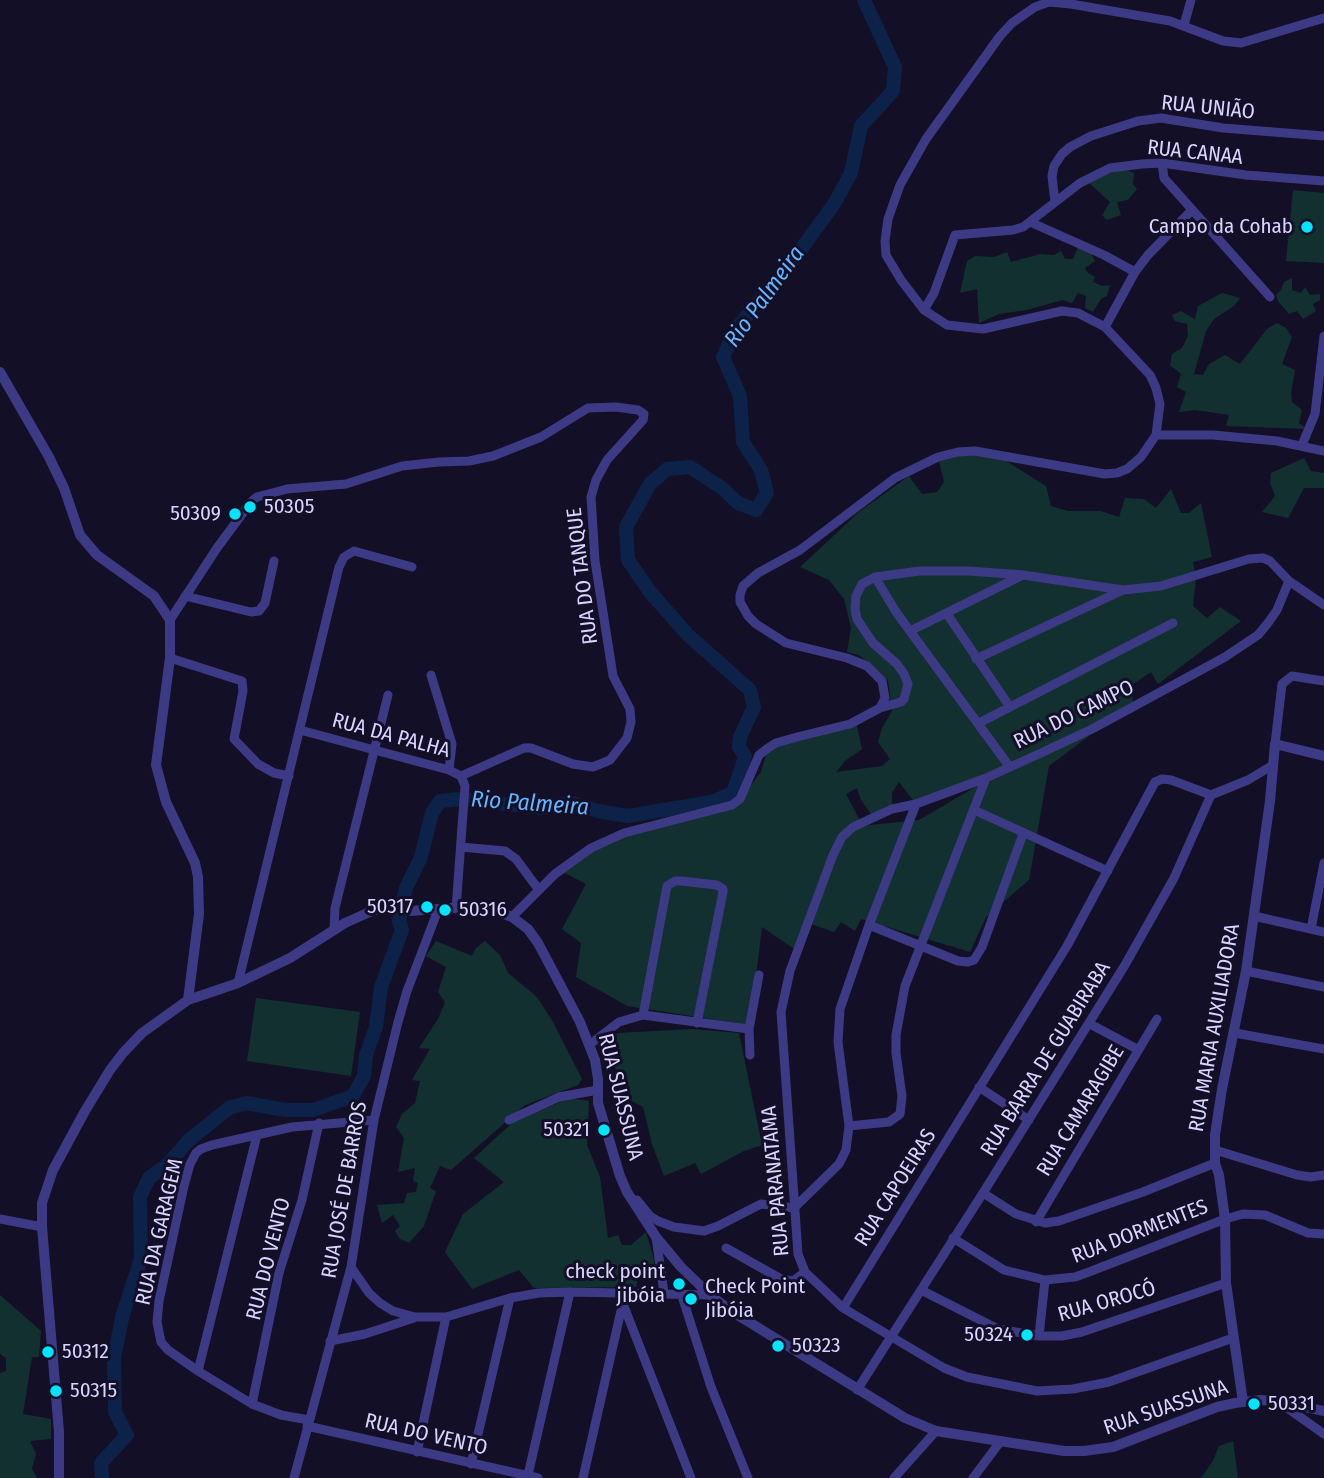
<!DOCTYPE html>
<html>
<head>
<meta charset="utf-8">
<style>
	body { margin:0 }
	canvas { display:block; background:#130f26 }
</style>
</head>
<body>
<canvas width="1324" height="1478"></canvas>
<script>
const c = document.querySelector('canvas').getContext('2d');
c.lineJoin = 'round';
function paint(path, color) { c.fillStyle = color; c.fill(path, 'evenodd'); }
const poly = rows => new Path2D(rows.map(r => 'M' + r).join(''));
function stroke(path, color, width, dash) { c.strokeStyle = color; c.lineWidth = width; c.lineCap = dash ? 'butt' : 'round'; c.setLineDash(dash || []); c.stroke(path); }
function label(font, color, halo, rows, align = 'center') {
  c.font = font + ' "Fira Sans Condensed",sans-serif'; c.lineWidth = 6; c.setLineDash([]); c.textBaseline = 'middle'; c.strokeStyle = halo; c.fillStyle = color; for (const [text, x, y, turn = 0] of rows) {
    c.save(); c.translate(x, y); c.rotate((+turn || 0) * Math.PI / 180); c.textAlign = isNaN(turn) ? turn : align; if (halo) c.strokeText(text, 0, 0); c.fillText(text, 0, 0); c.restore();
  }
}
const green = poly([
	[1124,169,1134,173,1133,184,1137,189,1128,200,1117,202,1121,215,1107,220,1102,215,1110,202,1089,183,1097,177],
	[1293,190,1324,193,1324,263,1286,261],
	[1078,247,1090,251,1095,261,1085,268,1088,273,1095,277,1093,282,1102,286,1110,285,1107,296,1101,299,1093,312,1085,308,1086,296,1078,293,1072,303,1062,300,1027,310,999,314,979,323,977,289,960,293,967,261,975,256,994,257,1007,252,1011,262,1040,254,1054,255,1061,251,1065,259,1073,259],
	[1292,278,1292,290,1301,293,1305,287,1310,295,1320,294,1320,300,1313,304,1316,311,1303,319,1297,311,1289,314,1278,301,1276,295,1281,290,1284,282],
	[1222,293,1240,298,1234,306,1214,319,1206,331,1194,374,1203,375,1209,364,1225,355,1240,364,1267,329,1277,323,1286,328,1292,337,1282,364,1295,370,1291,393,1292,402,1302,410,1299,423,1307,429,1226,426,1229,415,1195,410,1179,412,1186,392,1177,387,1181,374,1170,365,1172,354,1182,348,1188,336,1187,324,1175,321,1172,315,1181,311,1195,319,1198,306],
	[995,454,1046,486,1051,506,1068,511,1101,511,1119,517,1125,498,1144,499,1156,508,1171,489,1181,513,1189,513,1201,503,1212,557,1193,562,1196,577,1193,606,1207,618,1220,607,1241,621,1158,684,1151,672,1132,685,1133,703,1049,766,1029,880,986,917,970,952,861,919,855,931,841,922,834,932,808,923,797,951,762,927,750,1025,627,1006,576,977,581,943,562,929,586,884,559,870,601,842,740,799,761,772,768,748,857,726,862,749,845,761,836,772,882,766,890,759,878,742,882,728,892,711,888,680,859,655,847,652,851,628,844,599,829,580,800,567,859,512,909,476,922,494,937,492,944,482,938,457],
	[999,773,919,820,851,827,859,819,846,794,857,788,861,800,873,817,892,809,892,793,899,782,916,804],
	[1304,458,1311,471,1324,473,1324,488,1304,488,1288,518,1262,512,1275,496,1270,483,1271,473],
	[436,941,472,956,476,948,485,941,500,955,508,973,537,997,553,1022,582,1079,578,1085,525,1105,451,1170,440,1166,430,1188,436,1191,424,1226,409,1243,400,1239,395,1231,400,1226,393,1215,382,1223,377,1205,404,1203,407,1193,416,1192,418,1183,413,1181,415,1168,398,1172,404,1138,396,1127,402,1114,415,1103,420,1081,412,1080,430,1049,419,1048,438,1019,445,1002,438,992,446,967,426,956],
	[256,998,360,1012,351,1076,247,1061],
	[692,1029,739,1033,762,1145,744,1151,701,1174,695,1163,664,1176,652,1144,643,1107,626,1098,625,1081,621,1072,605,1062,605,1046,618,1033],
	[569,1098,589,1101,587,1145,600,1177,608,1238,618,1235,622,1245,631,1245,646,1232,654,1259,656,1274,639,1273,636,1287,534,1288,519,1270,472,1289,445,1252,463,1214,504,1182,474,1158,512,1123],
	[0,1295,41,1331,39,1357,32,1357,23,1414,51,1419,51,1439,30,1441,36,1454,32,1469,37,1478,0,1478,0,1373,6,1371,6,1358,0,1354],
	[1233,1441,1238,1478,1201,1478,1213,1461,1219,1446]
]);
const river = poly([
	[102,1478,101,1463,127,1435,115,1412,114,1357,123,1314,141,1259,140,1197,149,1178,167,1165,188,1141,229,1108,246,1103,285,1110,313,1110,353,1096,364,1076,366,1055,376,1027,381,987,402,930,399,921,406,888,421,857,432,813,440,801,461,799,542,808,572,803,598,811,628,816,712,802,733,793,745,756,739,747,740,737,754,707,750,690,688,635,650,592,628,560,626,527,650,484,667,469,690,467,722,488,738,503,756,510,767,493,761,470,743,442,740,396,723,357,736,329,794,259,834,204,851,173,861,126,893,91,895,67,864,0]
]);
const minor = poly([
	[1184,25,1191,0],
	[1162,163,1164,178,1172,187,1270,297],
	[1055,202,1052,176,1054,166,1062,154,1070,147,1091,136,1138,121,1161,118,1223,128,1324,136],
	[1030,222,1104,255,1135,272],
	[924,310,934,293,955,235,1013,230,1023,227,1080,183,1110,168,1142,164,1162,163,1246,175,1324,181],
	[1105,327,1135,272,1148,255,1192,210],
	[1156,435,1213,435,1277,441,1324,451],
	[1302,445,1315,414,1324,336],
	[875,577,896,612,1009,766],
	[185,596,251,612,259,611,265,603,274,561],
	[947,614,1010,707],
	[170,620,217,548,251,502,257,497,287,489,346,484,402,466,439,462,469,461,493,456,541,437,588,408,616,407,638,410,644,414,643,420,607,460,596,480,591,497,595,561,613,676,630,709,631,722,627,738,610,760,593,767,573,764,531,748,524,748,461,776],
	[912,630,1023,575],
	[170,658,242,681,243,691,234,739,258,764,274,773,289,776],
	[976,659,1123,590],
	[431,675,452,744,449,770],
	[880,708,901,702,904,699,908,684,904,674,897,664,873,643,857,619,855,609,856,596,862,584,875,577,920,571,969,571,1023,575,1123,590,1161,586,1249,559,1263,558,1270,561,1289,581,1324,605],
	[979,723,1173,623],
	[300,730,449,770,461,776,465,786,456,909],
	[1275,744,1282,684,1292,676,1324,681],
	[974,810,1108,871],
	[461,847,505,851,516,859,539,890],
	[1254,916,1324,932],
	[512,917,555,874,591,848,624,833,732,805,740,799,759,755,768,748,776,743,797,737,850,724,880,708,885,698,882,681,867,666,847,658,786,643,756,624,748,616,740,602,740,595,743,586,758,573,800,550,895,478,938,457,958,452,975,451,1105,474,1117,473,1127,469,1141,457,1156,435,1160,404,1156,388,1150,375,1105,327,1078,313,1062,311,983,329,947,325,924,310,901,280,886,255,885,241,888,219,900,185,926,139,1000,36,1012,23,1035,7,1049,2,1071,4,1170,21,1223,41,1241,43,1324,18],
	[869,925,958,961,968,962,974,960,982,947,1023,834],
	[334,929,335,908,388,695],
	[1311,929,1324,863],
	[1246,971,1324,987],
	[238,983,339,567,344,557,354,551,412,567],
	[643,1015,667,886,675,881,681,881,717,885,723,889,723,892,697,1023],
	[1090,1024,1137,1049],
	[1235,1033,1324,1049],
	[589,1045,619,1022,643,1015,749,1029],
	[750,1055,749,1029,759,975],
	[979,1087,1029,1120],
	[509,1120,559,1097,598,1090],
	[849,1126,889,1122,900,1114,902,1096,896,1053,896,1035,905,986,986,778],
	[1215,1150,1297,1175,1311,1177,1324,1175],
	[983,1193,1016,1214,1045,1223,1059,1221,1143,1192,1215,1163],
	[637,1200,650,1216,658,1221,674,1227,704,1231,718,1226,761,1204,794,1208,839,1164,846,1150,849,1126,838,1042,840,1009,869,925,916,804],
	[0,1219,42,1227],
	[1036,1222,1157,1019],
	[656,1237,664,1293],
	[953,1238,1004,1270,1045,1280,1075,1277,1089,1272,1225,1219,1243,1214,1265,1215,1308,1233,1324,1234],
	[726,1248,781,1279,793,1281,805,1272],
	[351,1267,369,1293,380,1303,393,1311,415,1317,446,1317,510,1298,539,1293,570,1292,710,1295],
	[921,1290,998,1329,1039,1336,1062,1336,1082,1332,1226,1283],
	[682,1296,711,1387,748,1478],
	[623,1304,691,1478],
	[843,1308,1067,946,1155,782,1162,779,1171,780,1211,795],
	[1039,1336,1045,1280],
	[1233,1338,1109,1382,1073,1389,1037,1391,967,1377,944,1368,843,1308,805,1272,798,1254,781,1012,790,971,833,855,842,837,853,827,892,809,916,804,986,778,1041,753,1092,729,1225,657,1258,635,1268,623,1277,610,1289,581],
	[330,1341,365,1334,414,1318],
	[198,1371,257,1135],
	[857,1390,983,1193,1125,965,1174,878,1211,795,1248,780,1273,765],
	[1279,1402,1324,1434],
	[252,1404,279,1273,302,1200,319,1123],
	[309,1420,281,1415,252,1404,198,1371,168,1350,161,1342,157,1322,159,1301,184,1186,190,1164,196,1153,201,1149,212,1145,292,1127,374,1120],
	[307,1426,538,1478],
	[417,1452,446,1317],
	[471,1464,510,1298],
	[528,1475,570,1292],
	[294,1478,351,1267,374,1120,398,1022,407,991,438,910],
	[583,1478,625,1293],
	[894,1478,936,1431],
	[973,1478,1000,1442]
]);
const tertiary = poly([
	[0,372,49,457,64,488,80,535,97,555,154,596,170,620,170,658,156,765,166,802,195,863,198,877,199,914,188,1000],
	[1243,1402,1226,1283,1225,1219,1219,1175,1215,1163,1215,1135,1222,1089,1246,971,1270,801,1275,744,1324,756],
	[59,1478,59,1432,42,1227,42,1203,53,1170,85,1111,110,1070,123,1053,142,1033,188,1000,238,983,290,958,345,923,374,910,386,908,410,911,478,906,488,908,512,917,528,929,538,943,580,1022,595,1060,598,1079,598,1103,620,1176,627,1192,656,1237,681,1267,710,1295,731,1311,905,1418,936,1431,1064,1451,1084,1451,1113,1447,1217,1407,1235,1403,1260,1400,1278,1401,1324,1411]
]);
const markers = [
	[1307,227,7,"#00e5ff"],
	[250,507,7,"#00e5ff"],
	[235,514,7,"#00e5ff"],
	[427,907,7,"#00e5ff"],
	[445,910,7,"#00e5ff"],
	[604,1130,7,"#00e5ff"],
	[679,1284,7,"#00e5ff"],
	[691,1299,7,"#00e5ff"],
	[1027,1335,7,"#00e5ff"],
	[778,1346,7,"#00e5ff"],
	[48,1352,7,"#00e5ff"],
	[56,1391,7,"#00e5ff"],
	[1254,1404,7,"#00e5ff"]
];
const streetNames = [
	["RUA UNIÃO",1208,108,6],
	["RUA CANAA",1195,153,6],
	["RUA DO TANQUE",583,576,-97],
	["RUA DO CAMPO",1074,715,-26],
	["RUA DA PALHA",391,736,15],
	["RUA MARIA AUXILIADORA",1215,1028,-80],
	["RUA BARRA DE GUABIRABA",1046,1059,-58],
	["RUA SUASSUNA",620,1097,76],
	["RUA CAMARAGIBE",1081,1111,-59],
	["RUA PARANATAMA",776,1181,-95],
	["RUA CAPOEIRAS",896,1188,-58],
	["RUA JOSÉ DE BARROS",345,1190,-80],
	["RUA DA GARAGEM",160,1232,-77],
	["RUA DORMENTES",1140,1232,-21],
	["RUA DO VENTO",269,1259,-76],
	["RUA OROCÓ",1107,1302,-16],
	["RUA SUASSUNA",1166,1408,-19],
	["RUA DO VENTO",426,1435,13]
];
const poiNames = [
	["Campo da Cohab",1293,227,"right"],
	["50305",264,507],
	["50309",221,514,"right"],
	["50317",413,907,"right"],
	["50316",459,910],
	["50321",590,1130,"right"],
	["check point",665,1272,"right"],
	["jibóia",665,1296,"right"],
	["Check Point",705,1287],
	["Jibóia",705,1311],
	["50324",1013,1335,"right"],
	["50323",792,1346],
	["50312",62,1352],
	["50315",70,1391],
	["50331",1268,1404]
];
const waterNames = [
	["Rio Palmeira",765,297,-54],
	["Rio Palmeira",530,804,4]
];
paint(green, '#12302f');
stroke(river, '#0c2248', 14);
stroke(minor, '#3d3a85', 9);
stroke(tertiary, '#3d3a85', 10);
for (const [x, y, r, color] of markers) { const dot = new Path2D(); dot.arc(x, y, r, 0, 2 * Math.PI); c.fillStyle = color; c.fill(dot); stroke(dot, '#130f26', 2.5); }
label('21px', '#d9d4ff', '#130f26', streetNames);
label('21px', '#d9d4ff', '#130f26', poiNames, 'left');
label('italic 23px', '#62b6ff', '#130f26', waterNames);
</script>
</body>
</html>
